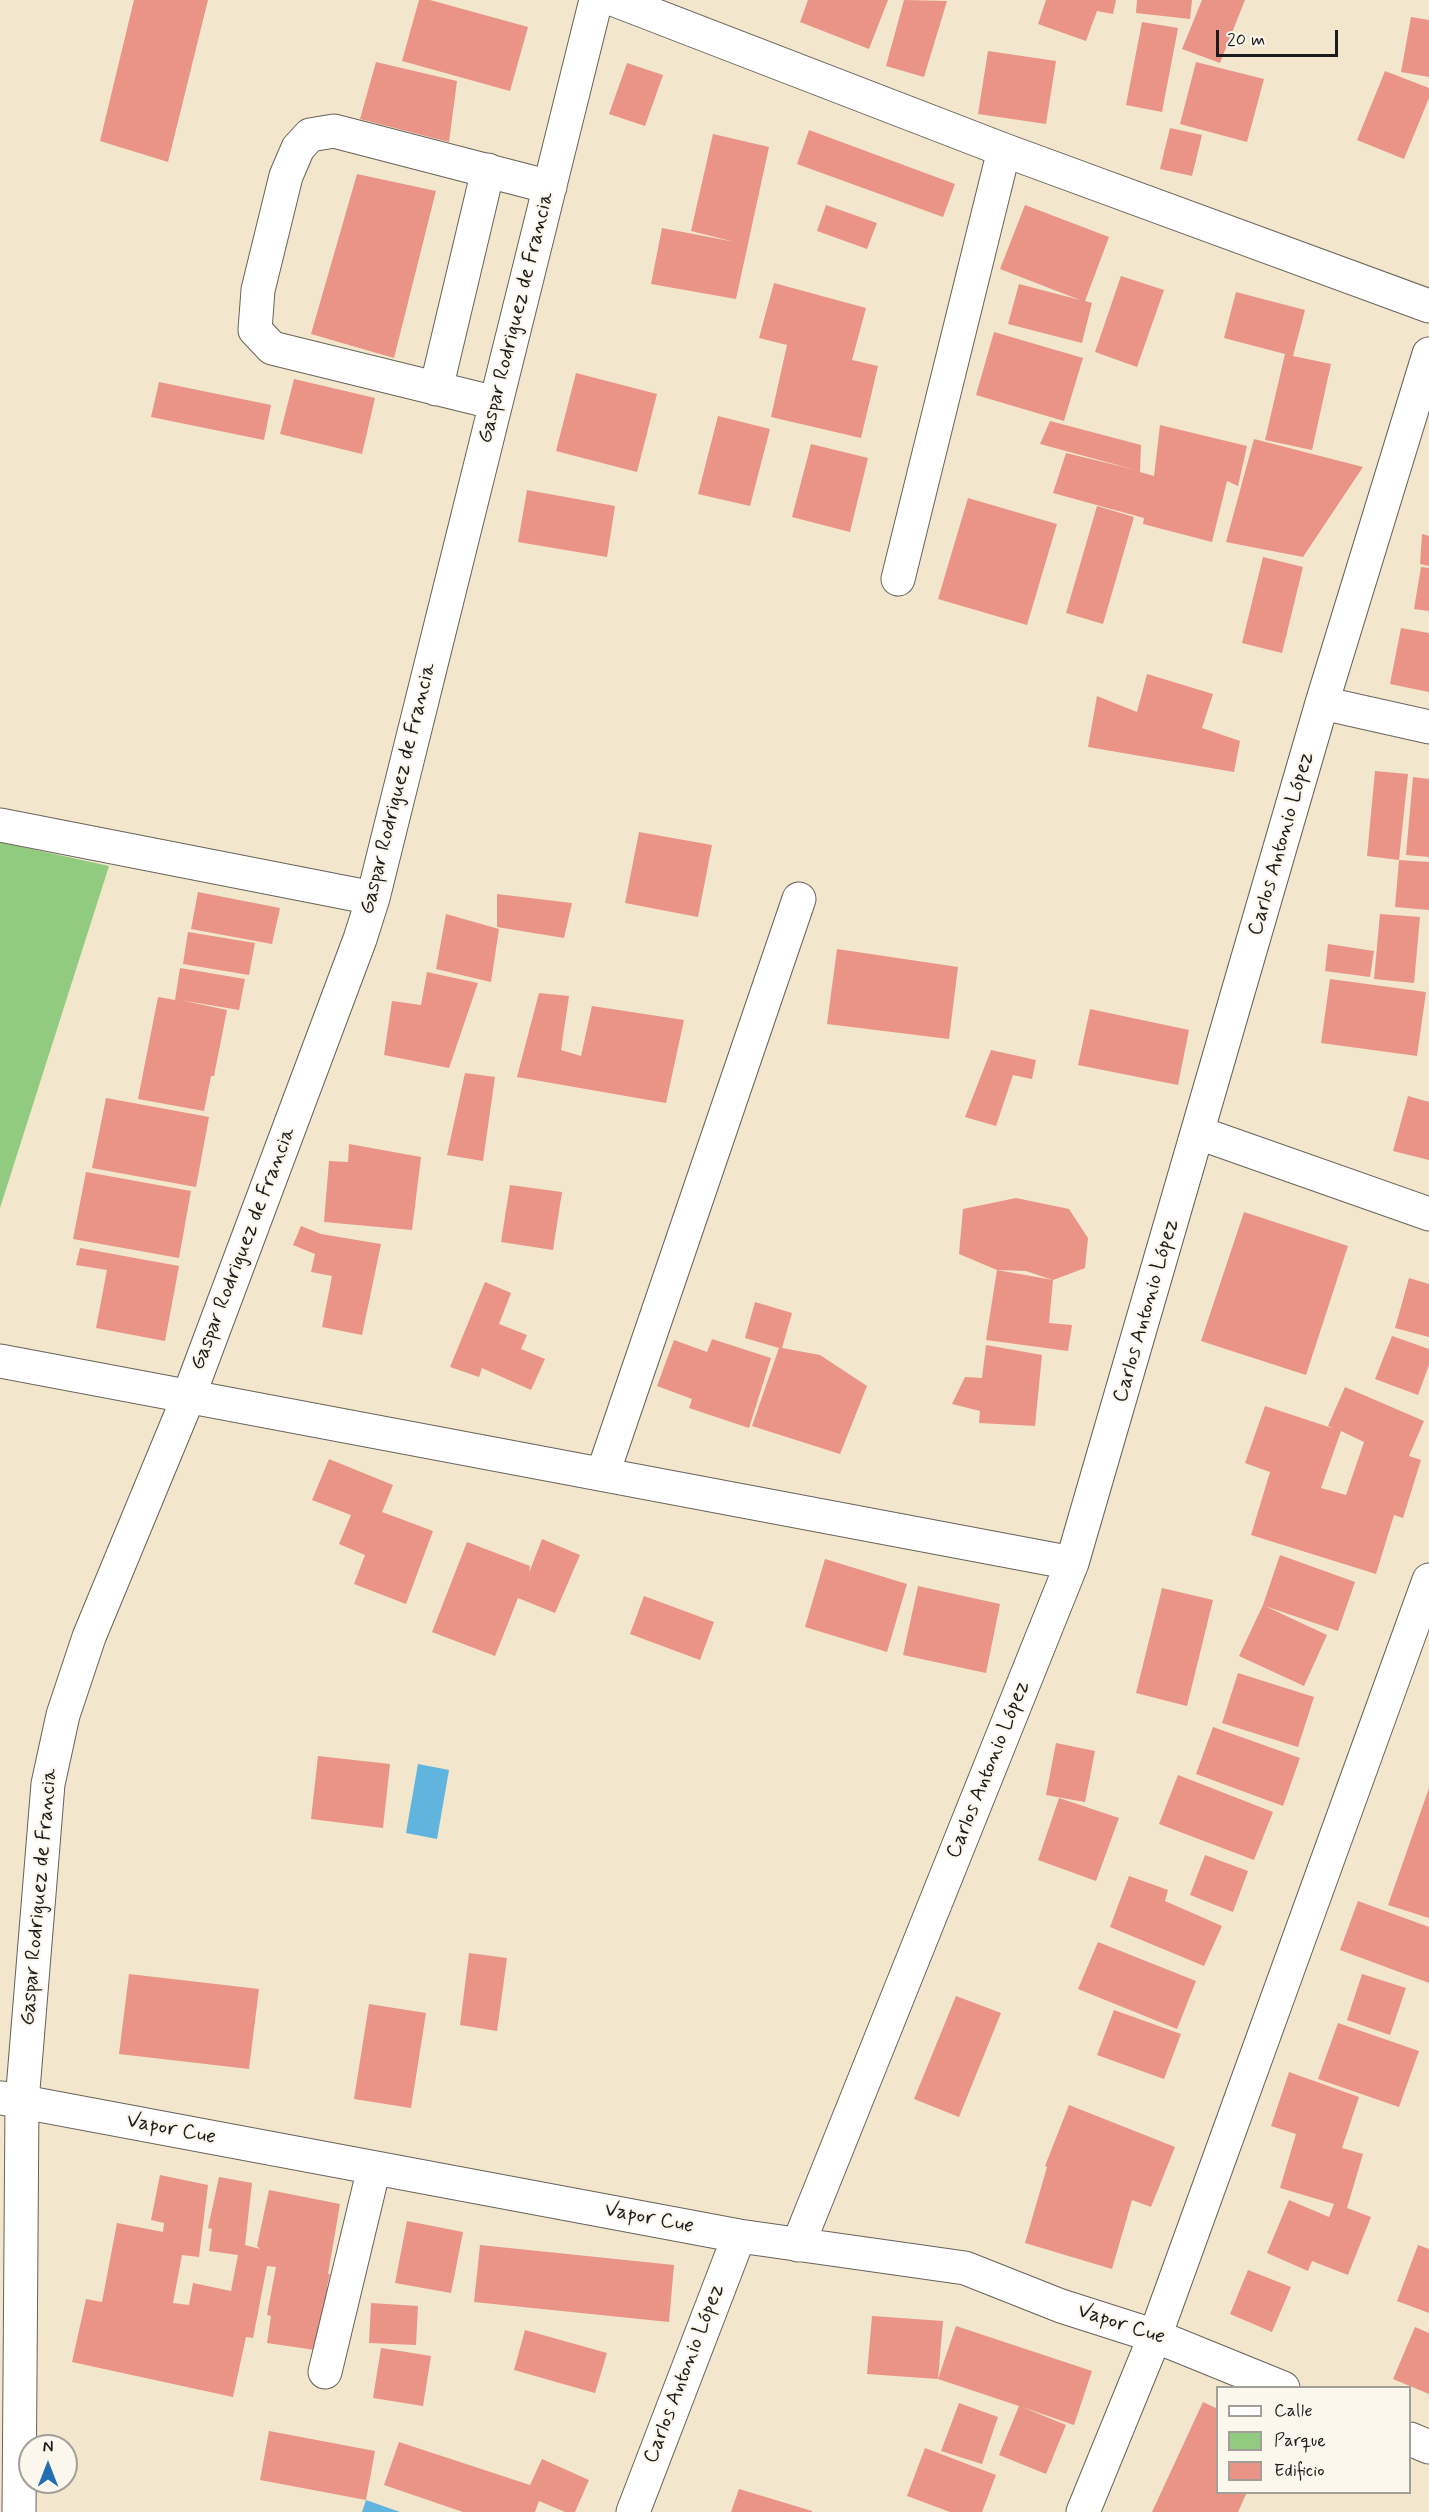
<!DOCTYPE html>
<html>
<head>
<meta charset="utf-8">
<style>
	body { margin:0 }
	#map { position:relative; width:1429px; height:2512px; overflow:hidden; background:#f2e6cd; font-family:Mynerve,sans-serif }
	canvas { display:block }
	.legend { position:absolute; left:1216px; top:2386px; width:195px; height:108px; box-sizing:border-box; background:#fbf7ec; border:2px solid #a29f99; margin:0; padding:8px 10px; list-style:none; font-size:18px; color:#1c1c1c }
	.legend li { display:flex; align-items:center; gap:12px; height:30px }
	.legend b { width:30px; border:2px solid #a29f99 }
	.north { position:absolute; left:18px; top:2434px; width:60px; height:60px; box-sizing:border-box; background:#fbf7ec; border:2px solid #a29f99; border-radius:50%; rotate:0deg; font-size:16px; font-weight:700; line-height:24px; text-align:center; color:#1c1c1c }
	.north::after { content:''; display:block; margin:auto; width:21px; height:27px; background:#1f6fb2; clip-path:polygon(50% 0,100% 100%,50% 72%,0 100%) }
	.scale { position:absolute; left:1216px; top:30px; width:122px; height:27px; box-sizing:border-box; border:3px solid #1c1c1c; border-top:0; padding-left:8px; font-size:18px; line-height:21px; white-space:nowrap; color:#1c1c1c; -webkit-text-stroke:4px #fbf7ec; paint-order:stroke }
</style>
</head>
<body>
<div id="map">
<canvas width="1429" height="2512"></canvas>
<ul class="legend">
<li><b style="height:8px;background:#fff"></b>Calle</li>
<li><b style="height:16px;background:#90cb7f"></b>Parque</li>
<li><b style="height:16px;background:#e99487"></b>Edificio</li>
</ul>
<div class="north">N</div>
<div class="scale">20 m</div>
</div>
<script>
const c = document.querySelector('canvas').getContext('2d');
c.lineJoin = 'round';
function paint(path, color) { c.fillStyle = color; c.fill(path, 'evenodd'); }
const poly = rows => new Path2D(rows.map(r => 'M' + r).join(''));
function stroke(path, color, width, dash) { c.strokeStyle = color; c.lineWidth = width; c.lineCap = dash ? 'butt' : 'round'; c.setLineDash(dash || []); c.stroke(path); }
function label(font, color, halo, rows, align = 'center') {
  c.font = font + ' Mynerve,sans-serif'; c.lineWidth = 4.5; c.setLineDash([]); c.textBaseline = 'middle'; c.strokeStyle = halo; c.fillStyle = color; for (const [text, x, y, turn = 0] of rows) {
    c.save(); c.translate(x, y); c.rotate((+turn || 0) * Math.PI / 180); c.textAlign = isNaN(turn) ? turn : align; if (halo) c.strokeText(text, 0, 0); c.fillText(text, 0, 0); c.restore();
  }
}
const green = poly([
	[0,842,109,866,0,1208]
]);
const water = poly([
	[418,1764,449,1770,437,1839,406,1833],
	[366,2500,400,2512,362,2512]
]);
const building = poly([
	[134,0,208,0,168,162,100,141],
	[419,0,430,0,528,27,510,91,402,61],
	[808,0,888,0,869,49,800,22],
	[904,0,947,1,924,77,886,66],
	[1046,0,1116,0,1113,14,1097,11,1086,41,1038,24],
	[1137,0,1192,0,1190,19,1136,13],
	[1202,0,1245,0,1220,63,1182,49],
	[1411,17,1429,20,1429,77,1401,72],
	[1142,22,1178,28,1162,112,1126,105],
	[988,51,1056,61,1046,124,978,114],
	[376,62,457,81,449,142,360,119],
	[1196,62,1264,79,1247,142,1180,124],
	[627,63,663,75,645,126,609,114],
	[1385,71,1429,88,1429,98,1404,159,1357,140],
	[1170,128,1202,135,1192,176,1160,169],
	[809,130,955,184,943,217,797,164],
	[713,134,769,147,736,299,651,284,662,228,735,242,691,231],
	[357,174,436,191,394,358,311,334],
	[826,205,877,223,867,249,817,231],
	[1025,205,1109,237,1085,301,1092,303,1082,343,1008,324,1019,284,1080,300,1000,269],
	[1121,276,1164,290,1137,367,1095,352],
	[774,283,866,308,852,360,878,366,861,438,771,417,787,345,759,338],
	[1236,292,1305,310,1293,356,1331,364,1312,450,1265,440,1285,354,1224,338],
	[994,332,1083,358,1064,421,976,395],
	[576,373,657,394,637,472,556,451],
	[294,379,375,398,362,454,280,434],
	[159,382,271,405,264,440,151,417],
	[718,416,770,429,750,506,698,494],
	[1050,421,1141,445,1140,472,1154,476,1160,425,1247,446,1238,486,1227,481,1212,542,1143,524,1144,518,1053,493,1066,453,1136,470,1040,444],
	[1254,439,1363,467,1303,557,1226,542],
	[811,444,868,458,850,532,792,517],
	[527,490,615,506,607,557,518,542],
	[968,498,1057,524,1027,625,938,599],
	[1097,506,1134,517,1103,624,1066,613],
	[1422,534,1429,536,1429,566,1420,564],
	[1263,557,1303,567,1282,653,1242,643],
	[1421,567,1429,568,1429,611,1414,609],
	[1401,628,1429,633,1429,692,1390,684],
	[1147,674,1213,694,1202,728,1240,741,1234,772,1088,747,1097,696,1137,712],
	[1375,771,1408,774,1399,860,1367,856],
	[1413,777,1429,779,1429,857,1406,855],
	[639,832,712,845,698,917,625,903],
	[1399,860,1429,862,1429,910,1395,907],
	[198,892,280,908,272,944,191,929],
	[497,894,572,903,564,938,497,927],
	[446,914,499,929,491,982,436,969],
	[1380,914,1420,917,1414,983,1374,979],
	[188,932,255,943,249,975,183,964],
	[1328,944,1374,951,1370,977,1325,971],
	[837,949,958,967,949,1039,827,1024],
	[180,968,245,979,239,1010,180,1000,227,1010,214,1076,211,1076,204,1111,138,1099,158,997,175,1000],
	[427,972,478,983,449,1068,384,1055,392,1001,421,1005],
	[1330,979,1426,992,1417,1056,1321,1043],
	[539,993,569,996,561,1050,581,1056,592,1006,684,1020,666,1103,517,1077],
	[1090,1009,1189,1030,1178,1085,1078,1065],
	[991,1050,1036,1060,1032,1079,1013,1075,996,1126,965,1117],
	[465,1073,495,1077,483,1161,447,1155],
	[1408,1096,1429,1102,1429,1160,1393,1151],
	[106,1098,209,1117,196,1187,92,1168],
	[349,1144,421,1157,412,1230,324,1222,329,1161,348,1162],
	[86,1172,191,1191,179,1258,73,1239],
	[510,1185,562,1192,553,1250,501,1242],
	[1016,1198,1069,1209,1088,1238,1085,1268,1053,1280,1026,1271,997,1270,959,1254,963,1209],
	[1244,1212,1348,1246,1306,1375,1201,1341],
	[301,1226,321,1234,381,1244,362,1335,322,1327,332,1276,311,1272,315,1254,293,1245],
	[80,1248,179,1266,165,1341,96,1328,107,1270,76,1265],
	[997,1270,1053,1280,1049,1323,1072,1325,1068,1351,986,1340],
	[1409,1278,1429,1284,1429,1337,1395,1328],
	[485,1282,511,1293,499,1324,527,1335,521,1349,545,1359,531,1390,482,1368,479,1377,450,1367],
	[755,1302,792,1313,782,1348,820,1355,867,1386,840,1454,752,1426,779,1348,745,1338],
	[1392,1336,1429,1349,1429,1365,1418,1395,1375,1379],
	[712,1339,771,1358,749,1428,689,1408,692,1399,657,1386,674,1340,707,1352],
	[986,1345,1042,1355,1035,1426,979,1423,980,1411,952,1404,965,1377,982,1378],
	[1345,1387,1424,1421,1409,1456,1421,1460,1403,1518,1394,1515,1376,1574,1251,1535,1270,1472,1245,1463,1265,1406,1335,1429,1328,1426],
	[1341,1431,1364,1442,1346,1495,1321,1488],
	[329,1459,393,1485,382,1512,433,1531,406,1604,354,1584,365,1555,339,1544,351,1515,312,1500],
	[542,1539,580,1555,555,1613,518,1598,495,1656,432,1632,467,1542,530,1566,529,1573],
	[1280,1555,1355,1582,1338,1631,1265,1606,1327,1635,1304,1686,1239,1656,1263,1605],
	[825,1559,907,1584,887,1652,805,1627],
	[918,1586,1000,1604,986,1673,903,1655],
	[1162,1588,1213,1600,1187,1706,1136,1693],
	[644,1596,714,1622,700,1660,630,1634],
	[1238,1673,1314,1697,1298,1747,1222,1723],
	[1213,1727,1300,1758,1283,1806,1196,1774],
	[1056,1743,1095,1751,1085,1802,1046,1795],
	[318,1756,390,1764,383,1828,311,1819],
	[1178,1775,1273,1812,1254,1860,1159,1824],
	[1429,1788,1429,1918,1388,1905],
	[1059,1798,1119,1818,1096,1881,1038,1860],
	[1205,1855,1248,1871,1233,1912,1190,1895],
	[1129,1876,1168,1890,1165,1901,1222,1926,1204,1966,1110,1927],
	[1358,1901,1429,1927,1429,1983,1340,1950],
	[1098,1942,1196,1981,1177,2029,1078,1989],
	[469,1953,507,1958,497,2031,460,2025],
	[129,1974,259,1989,249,2069,119,2054],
	[1362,1974,1406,1988,1390,2035,1347,2020],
	[956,1996,1001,2013,959,2117,914,2099],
	[369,2004,426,2013,411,2108,354,2099],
	[1114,2010,1181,2034,1164,2079,1097,2055],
	[1338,2023,1419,2051,1399,2107,1318,2079],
	[1289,2072,1359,2097,1342,2148,1363,2154,1347,2208,1371,2217,1348,2275,1312,2261,1308,2271,1267,2253,1289,2200,1329,2217,1334,2204,1280,2188,1296,2134,1271,2126],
	[1069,2105,1175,2147,1151,2207,1132,2200,1112,2269,1025,2243,1047,2167,1045,2166],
	[160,2175,208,2185,199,2257,182,2255,173,2303,189,2305,193,2283,231,2291,238,2255,209,2251,212,2229,208,2228,219,2177,252,2183,245,2245,260,2249,257,2246,269,2190,340,2204,328,2274,330,2274,327,2287,331,2287,322,2351,267,2343,271,2316,267,2315,276,2267,267,2266,253,2338,246,2337,233,2397,72,2362,86,2299,102,2302,117,2223,163,2232,164,2223,151,2220],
	[407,2221,463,2232,451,2293,395,2283],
	[480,2245,674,2265,669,2322,474,2302],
	[1418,2245,1429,2249,1429,2313,1397,2301],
	[1248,2270,1291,2287,1272,2332,1230,2314],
	[371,2303,418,2306,416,2345,369,2343],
	[872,2316,943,2321,938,2379,867,2374],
	[956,2326,1092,2371,1074,2425,1022,2407,1066,2425,1046,2474,999,2455,1019,2406,938,2379],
	[1415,2327,1429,2333,1429,2394,1393,2379],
	[525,2330,607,2353,595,2393,514,2370],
	[381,2348,431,2356,423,2406,373,2398],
	[1203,2402,1218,2409,1218,2492,1247,2492,1238,2512,1152,2512],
	[959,2403,998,2417,982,2464,941,2451],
	[269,2431,375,2451,366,2500,260,2480],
	[399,2442,530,2485,542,2459,589,2480,575,2512,565,2512,539,2501,535,2512,463,2512,384,2485],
	[925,2448,996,2475,982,2512,950,2512,907,2496],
	[739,2489,812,2511,812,2512,731,2512]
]);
const minor = poly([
	[615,0,1004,150,1429,306],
	[436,389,488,170],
	[496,403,272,348,255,330,258,290,286,176,298,148,310,135,334,131,550,187],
	[898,579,1004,150],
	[1322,703,1429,727],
	[0,825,373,898],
	[1199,1133,1429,1214],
	[0,1361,1072,1563],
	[603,1473,799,899],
	[2,2098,739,2236,965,2268,1061,2306,1155,2336,1283,2388],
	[798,2245,1072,1563,1322,703,1429,354],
	[325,2372,374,2168],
	[1410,2439,1429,2447],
	[19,2512,22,2102,48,1784,63,1715,89,1637,188,1398,360,939,373,898,596,0],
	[633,2512,739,2236],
	[1083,2512,1155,2336,1429,1580]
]);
const streetNames = [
	["Gaspar Rodriguez de Francia",517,318,-76],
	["Gaspar Rodriguez de Francia",399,789,-76],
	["Carlos Antonio López",1282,844,-74],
	["Gaspar Rodriguez de Francia",244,1249,-69],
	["Carlos Antonio López",1147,1311,-74],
	["Carlos Antonio López",989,1770,-68],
	["Gaspar Rodriguez de Francia",40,1897,-85],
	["Vapor Cue",171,2130,11],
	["Vapor Cue",649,2219,11],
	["Vapor Cue",1121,2325,18],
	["Carlos Antonio López",685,2374,-69]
];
paint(green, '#90cb7f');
paint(water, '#61b4dd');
paint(building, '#e99487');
stroke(minor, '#67635a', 35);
stroke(minor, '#fff', 33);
label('21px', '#1c1c1c', '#fbf7ec', streetNames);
</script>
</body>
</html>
